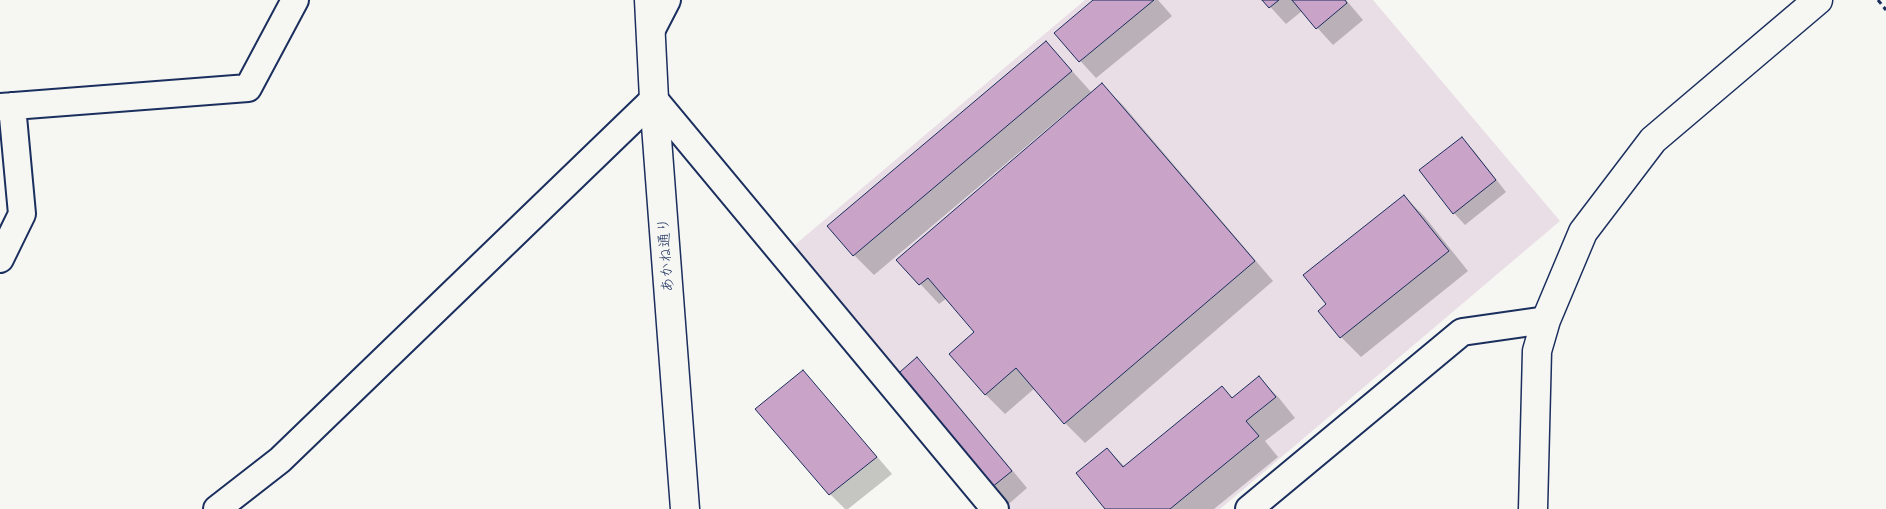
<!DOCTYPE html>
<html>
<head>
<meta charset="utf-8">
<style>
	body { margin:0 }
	canvas { display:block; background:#f6f6f2 }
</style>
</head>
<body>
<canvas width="1886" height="509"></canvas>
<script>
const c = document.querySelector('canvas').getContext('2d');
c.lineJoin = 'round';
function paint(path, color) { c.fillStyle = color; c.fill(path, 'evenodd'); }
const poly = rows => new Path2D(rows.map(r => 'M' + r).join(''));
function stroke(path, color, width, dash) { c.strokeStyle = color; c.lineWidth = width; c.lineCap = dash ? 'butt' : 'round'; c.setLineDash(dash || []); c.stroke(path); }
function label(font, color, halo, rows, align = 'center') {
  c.font = font + ' "Comic Neue","Klee One",sans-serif'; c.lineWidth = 4.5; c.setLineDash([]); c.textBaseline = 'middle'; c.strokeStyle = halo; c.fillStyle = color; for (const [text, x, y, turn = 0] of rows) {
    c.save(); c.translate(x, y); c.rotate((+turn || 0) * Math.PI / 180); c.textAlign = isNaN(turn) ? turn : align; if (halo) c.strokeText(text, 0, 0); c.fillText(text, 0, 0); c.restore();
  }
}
const built = poly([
	[1085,0,1373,0,1560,221,1220,509,1010,509,790,249]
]);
const shadow = poly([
	[1095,0,1158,0,1172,16,1096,78,1055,33],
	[1264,0,1346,0,1363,20,1333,45,1302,11,1286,24],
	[1046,42,1092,93,1102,85,1122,104,1273,281,1085,443,1065,423,1035,388,1005,414,985,394,976,332,947,298,939,304,898,260,1068,113,1067,112,874,275,854,255],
	[1462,139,1474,151,1506,192,1465,225,1454,213],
	[1404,196,1424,216,1468,271,1361,357,1341,337,1320,311,1328,304],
	[917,359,934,376,1027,488,1004,508],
	[803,372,819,389,892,474,848,509,845,509,830,494],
	[1259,378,1279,398,1295,418,1265,441,1278,457,1214,509,1107,509,1107,449,1125,467,1222,388,1233,399]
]);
const building = poly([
	[1093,0,1154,0,1079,62,1054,33,1093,0],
	[1262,0,1279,0,1269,8,1262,0],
	[1292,0,1345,0,1347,3,1316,29,1292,0],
	[1046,41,1072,71,853,256,827,226,1046,41],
	[1102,83,1255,261,1064,424,1016,368,985,395,949,354,974,332,928,278,919,285,896,260,1102,83],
	[1462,137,1496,180,1453,214,1419,170,1462,137],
	[1404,195,1449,251,1340,338,1318,311,1326,304,1303,275,1404,195],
	[917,357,1012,471,986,492,892,379,917,357],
	[803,370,877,457,829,495,755,409,803,370],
	[1259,376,1276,397,1246,421,1259,436,1170,509,1105,509,1076,473,1107,448,1123,467,1222,386,1232,398,1259,376]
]);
const path = poly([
	[1878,0,1886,10]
]);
const street = poly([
	[652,29,667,0],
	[0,107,248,88,295,0],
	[0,259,22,214,12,106],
	[217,509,280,460,654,99,995,509],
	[1249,509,1462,332,1546,320]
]);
const secondary = poly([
	[649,0,654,99,685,509],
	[1533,509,1537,351,1546,320,1583,232,1653,140,1818,0]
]);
const streetNames = [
	["あかね通り",666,255,-94]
];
paint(built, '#e9dde6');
paint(shadow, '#0003');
paint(building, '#caa3c9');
stroke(building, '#1b2f5e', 1);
stroke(street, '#1b2f5e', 30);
stroke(secondary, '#1b2f5e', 31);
stroke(path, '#1b2f5e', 3, [5, 4]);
stroke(street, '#f6f6f2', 26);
stroke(secondary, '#f6f6f2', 28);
label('15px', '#1b2f5e', '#f6f6f2', streetNames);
</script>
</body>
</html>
